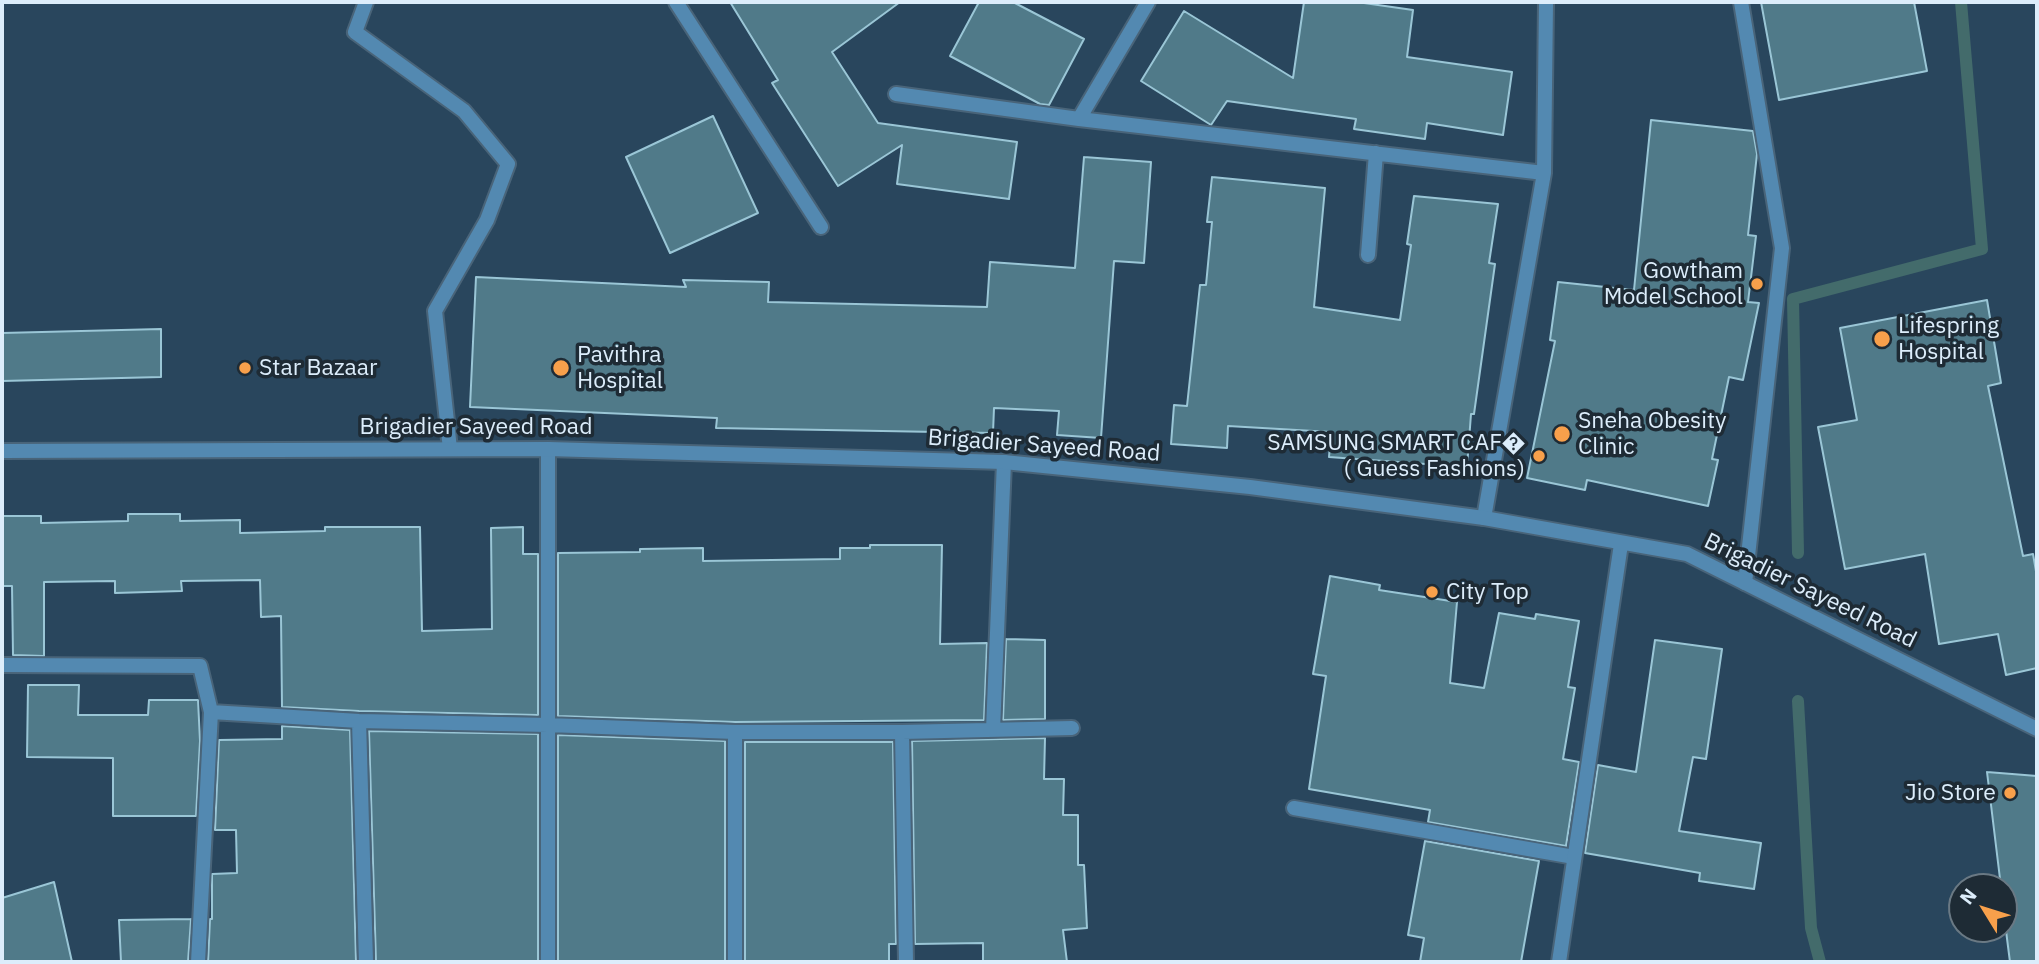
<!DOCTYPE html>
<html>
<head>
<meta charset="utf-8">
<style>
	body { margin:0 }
	#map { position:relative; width:2039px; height:964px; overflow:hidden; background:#29465d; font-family:"IBM Plex Sans",sans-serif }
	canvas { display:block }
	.frame { position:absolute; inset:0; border:4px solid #dcedfb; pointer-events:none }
	.north { position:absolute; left:1948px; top:873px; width:70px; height:70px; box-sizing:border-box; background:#1e2b35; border:2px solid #6a7984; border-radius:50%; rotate:308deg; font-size:19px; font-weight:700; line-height:28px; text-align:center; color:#dcedfb }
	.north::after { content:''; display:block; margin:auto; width:24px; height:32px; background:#f8a04b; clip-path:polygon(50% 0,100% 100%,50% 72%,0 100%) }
</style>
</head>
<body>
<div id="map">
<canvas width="2039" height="964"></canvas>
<div class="frame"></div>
<div class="north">N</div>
</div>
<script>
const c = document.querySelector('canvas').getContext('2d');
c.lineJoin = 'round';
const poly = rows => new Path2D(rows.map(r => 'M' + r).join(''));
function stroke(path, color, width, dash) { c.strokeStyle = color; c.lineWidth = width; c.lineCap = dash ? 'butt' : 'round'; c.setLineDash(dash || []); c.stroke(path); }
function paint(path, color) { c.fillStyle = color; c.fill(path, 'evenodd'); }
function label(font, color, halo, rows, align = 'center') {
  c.font = font + ' "IBM Plex Sans",sans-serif'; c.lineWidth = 7; c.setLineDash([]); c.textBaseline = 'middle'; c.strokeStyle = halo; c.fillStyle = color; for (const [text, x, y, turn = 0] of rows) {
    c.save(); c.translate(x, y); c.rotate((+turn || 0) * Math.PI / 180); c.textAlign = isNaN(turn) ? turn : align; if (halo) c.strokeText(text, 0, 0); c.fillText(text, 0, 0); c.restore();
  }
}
const stream = poly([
	[1798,553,1793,299,1982,249,1961,2],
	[1798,701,1811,928,1820,962]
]);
const building = poly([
	[730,2,900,2,832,52,878,123,1017,142,1009,199,897,184,902,145,838,186,772,83,778,80,730,2],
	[979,2,1013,2,1084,39,1049,105,1040,104,950,56,979,2],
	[1304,2,1357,2,1413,10,1407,57,1512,72,1503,135,1427,123,1425,139,1354,129,1356,119,1227,101,1211,125,1141,81,1184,11,1293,78,1304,2],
	[1761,2,1914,2,1927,71,1779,100,1761,2],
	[713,116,758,213,670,253,626,157,713,116],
	[1651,120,1753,131,1757,154,1748,235,1756,236,1748,302,1759,303,1743,380,1729,377,1712,459,1718,460,1708,506,1587,480,1585,490,1527,478,1555,341,1550,340,1558,282,1634,290,1651,120],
	[1084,157,1151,162,1144,263,1114,261,1101,438,1057,435,1059,411,994,408,993,433,716,428,717,418,470,407,476,277,686,287,683,280,769,282,768,302,987,307,990,262,1075,268,1084,157],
	[1212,177,1325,188,1314,307,1400,320,1411,245,1407,244,1414,196,1498,204,1489,263,1495,264,1474,414,1471,414,1467,467,1329,457,1331,432,1228,426,1227,448,1171,444,1174,405,1187,406,1200,285,1206,285,1212,222,1207,222,1212,177],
	[1987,300,2001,383,1988,386,2023,556,2033,554,2037,577,2037,668,2006,675,1998,634,1939,644,1925,554,1845,569,1818,427,1857,420,1840,328,1987,300],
	[161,329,161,377,2,381,2,333,161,329],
	[128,514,180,514,180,521,240,520,240,533,325,531,325,527,420,527,422,631,492,629,491,528,523,527,523,554,538,554,538,715,359,711,282,707,281,616,261,617,260,580,181,581,182,591,115,593,115,581,44,582,44,656,13,655,12,586,2,586,2,516,41,516,41,523,128,521,128,514],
	[870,545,942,545,940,644,987,643,984,720,735,722,558,716,558,553,640,552,640,549,703,548,703,561,840,559,840,548,870,548,870,545],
	[1330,576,1380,585,1379,590,1457,602,1450,683,1484,688,1499,613,1535,619,1536,614,1579,621,1568,687,1575,688,1563,759,1579,762,1566,846,1428,822,1430,810,1309,789,1326,676,1313,674,1330,576],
	[1006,639,1045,640,1045,719,1003,720,1006,639],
	[1655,640,1722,649,1706,759,1693,757,1679,831,1761,843,1754,889,1699,881,1700,873,1585,853,1598,765,1636,772,1655,640],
	[28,685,79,685,78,715,148,715,149,700,198,700,200,741,196,816,113,816,113,758,27,757,28,685],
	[282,726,350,730,356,962,208,962,210,919,212,919,212,874,237,873,236,830,215,830,219,740,282,739,282,726],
	[369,731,538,734,538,962,376,962,369,731],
	[558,735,725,741,725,962,558,962,558,735],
	[1045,738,1044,779,1064,779,1063,815,1078,815,1078,865,1084,865,1087,928,1063,930,1067,962,983,962,983,943,915,944,912,741,1045,738],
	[745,742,893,742,896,944,889,944,889,962,745,962,745,742],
	[1987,772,2037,776,2037,962,2010,962,2004,915,2004,887,2001,887,1987,772],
	[1425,841,1539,861,1521,962,1420,962,1424,938,1408,935,1425,841],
	[54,882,72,962,2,962,2,898,54,882],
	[191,919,188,962,121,962,119,920,191,919]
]);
const service = poly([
	[366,2,355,32,464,111,508,164,487,220,435,311,450,449]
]);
const minor = poly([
	[676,2,821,227],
	[1741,2,1782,248,1745,583],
	[896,94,1079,119,1148,2],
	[1079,119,1544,173],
	[1368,255,1376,153],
	[548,449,548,962],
	[1484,518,1544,173,1546,2],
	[2,665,200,666,211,712,198,962],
	[211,712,359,721,548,725,735,732,902,732,1072,728],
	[359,721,366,962],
	[993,730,1004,462],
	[735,732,735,962],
	[902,732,906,962],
	[1294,808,1574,857]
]);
const tertiary = poly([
	[2,451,548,449,1004,462,1250,487,1484,518,1687,554,2037,729],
	[1559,962,1621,544]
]);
const markers = [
	[1757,284,7,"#f8a04b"],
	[1882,339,9,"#f8a04b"],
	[245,368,7,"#f8a04b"],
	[561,368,9,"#f8a04b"],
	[1562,434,9,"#f8a04b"],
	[1539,456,7,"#f8a04b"],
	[1432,592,7,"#f8a04b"],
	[2010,793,7,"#f8a04b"]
];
const poiNames = [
	["Gowtham",1743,271,"right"],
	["Model School",1743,297,"right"],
	["Lifespring",1898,326],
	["Hospital",1898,352],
	["Pavithra",577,355],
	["Hospital",577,381],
	["Star Bazaar",259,368],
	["Sneha Obesity",1578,421],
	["Clinic",1578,447],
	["SAMSUNG SMART CAF�",1525,443,"right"],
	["( Guess Fashions)",1525,469,"right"],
	["City Top",1446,592],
	["Jio Store",1996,793,"right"]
];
const streetNames = [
	["Brigadier Sayeed Road",476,427],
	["Brigadier Sayeed Road",1044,446,4],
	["Brigadier Sayeed Road",1810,591,26]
];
stroke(stream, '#436b6b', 12);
paint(building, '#507a89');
stroke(building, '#9ac6d6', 2);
stroke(service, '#496479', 18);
stroke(minor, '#496479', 18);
stroke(tertiary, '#496479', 18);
stroke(service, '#5389b1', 14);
stroke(minor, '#5389b1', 14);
stroke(tertiary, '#5389b1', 14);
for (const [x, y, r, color] of markers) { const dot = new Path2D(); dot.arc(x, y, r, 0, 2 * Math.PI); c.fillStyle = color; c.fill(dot); stroke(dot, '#1e2b35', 2.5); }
label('23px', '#dcedfb', '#1e2b35', poiNames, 'left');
label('23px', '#dcedfb', '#1e2b35', streetNames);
</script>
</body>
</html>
